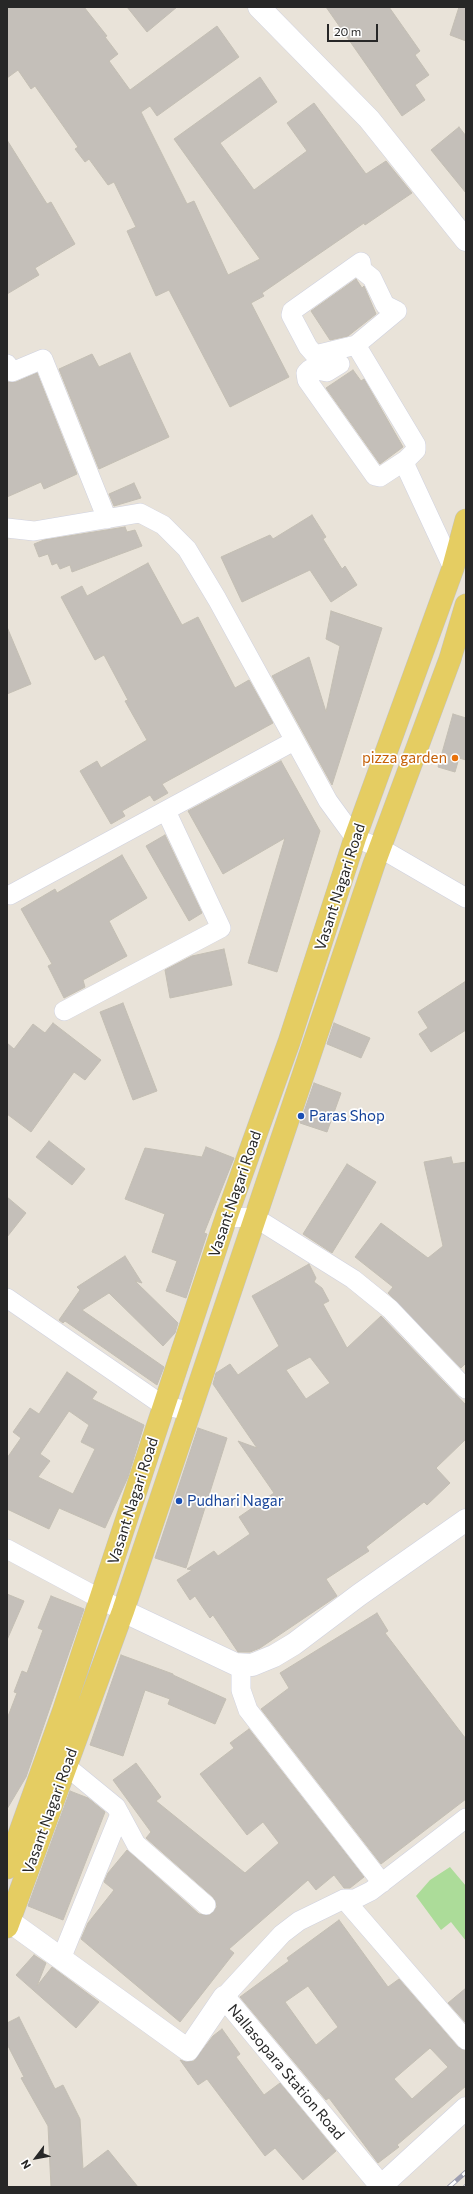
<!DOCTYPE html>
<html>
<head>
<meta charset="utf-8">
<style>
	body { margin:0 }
	#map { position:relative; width:473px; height:2194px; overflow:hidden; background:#e9e3d9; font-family:Commissioner,sans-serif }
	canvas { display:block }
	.frame { position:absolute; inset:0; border:8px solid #272727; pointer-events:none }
	.north { position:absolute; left:16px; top:2138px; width:40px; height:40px; -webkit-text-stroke:3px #fff; paint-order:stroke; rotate:238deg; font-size:11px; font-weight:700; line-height:16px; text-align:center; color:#272727 }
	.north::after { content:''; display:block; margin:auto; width:14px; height:18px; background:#272727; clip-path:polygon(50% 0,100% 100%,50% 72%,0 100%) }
	.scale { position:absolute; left:327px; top:24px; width:51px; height:18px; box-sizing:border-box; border:2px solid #272727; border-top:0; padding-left:5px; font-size:12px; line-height:14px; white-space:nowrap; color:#272727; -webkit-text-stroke:3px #fff; paint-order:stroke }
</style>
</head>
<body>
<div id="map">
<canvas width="473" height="2194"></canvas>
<div class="frame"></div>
<div class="north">N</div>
<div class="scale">20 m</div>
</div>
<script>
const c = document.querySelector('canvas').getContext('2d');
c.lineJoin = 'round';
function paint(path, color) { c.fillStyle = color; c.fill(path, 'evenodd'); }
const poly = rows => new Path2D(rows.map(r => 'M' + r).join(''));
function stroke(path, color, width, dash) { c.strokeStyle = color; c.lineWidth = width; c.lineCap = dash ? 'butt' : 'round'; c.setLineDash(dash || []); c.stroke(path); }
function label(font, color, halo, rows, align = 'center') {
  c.font = font + ' Commissioner,sans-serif'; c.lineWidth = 3.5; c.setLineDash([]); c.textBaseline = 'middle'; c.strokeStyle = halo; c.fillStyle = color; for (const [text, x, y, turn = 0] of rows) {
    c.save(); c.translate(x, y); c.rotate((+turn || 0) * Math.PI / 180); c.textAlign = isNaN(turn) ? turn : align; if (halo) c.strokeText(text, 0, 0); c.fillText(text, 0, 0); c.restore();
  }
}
const green = poly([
	[450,1867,466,1886,466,1941,451,1922,441,1930,416,1896,430,1880]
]);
const building = poly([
	[7,7,84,7,107,36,105,37,118,54,109,61,130,90,217,26,239,57,157,116,150,106,141,112,187,204,194,201,228,275,260,259,174,139,260,77,277,102,220,143,254,190,307,151,287,123,314,103,366,174,386,161,412,193,365,225,364,223,262,293,264,296,251,303,289,377,230,407,169,290,156,296,127,231,136,227,114,182,108,185,89,159,85,162,75,149,78,147,35,86,31,89,18,70,7,78,7,7],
	[127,7,177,7,147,32,127,7],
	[326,7,389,7,420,51,415,55,429,75,415,85,425,100,402,116,326,7],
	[459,7,466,7,466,41,450,35,459,7],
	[459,127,466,136,466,193,431,150,459,127],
	[7,140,47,204,51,202,75,244,35,268,39,275,7,294,7,140],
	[356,279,362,288,364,286,376,314,348,336,330,340,311,311,356,279],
	[130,353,169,437,99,469,59,369,92,354,99,367,130,353],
	[353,370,361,381,364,379,403,447,380,464,326,388,353,370],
	[37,373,77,474,44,489,41,482,7,497,7,382,16,382,37,373],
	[134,483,141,498,114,506,109,494,134,483],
	[312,515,326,537,323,539,342,569,345,566,357,585,331,602,310,570,242,602,221,557,270,535,273,539,312,515],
	[125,527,127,532,135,530,142,546,72,572,70,565,60,569,57,563,52,565,48,554,39,557,34,544,44,540,125,527],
	[148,563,182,625,198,617,235,688,249,680,273,723,162,784,168,793,154,801,150,795,122,811,125,816,111,824,80,771,97,761,101,768,147,740,125,701,128,700,104,655,95,660,61,597,82,586,87,596,148,563],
	[331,611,382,628,332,785,272,676,309,657,326,712,340,646,326,639,331,611],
	[7,627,31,684,7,694,7,627],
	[453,714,466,718,466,760,459,758,455,772,438,767,453,714],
	[281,761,320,831,277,972,248,963,285,838,223,874,188,811,281,761],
	[165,835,202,913,189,921,146,846,165,835],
	[122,855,147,898,109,921,127,956,83,980,85,987,64,998,48,966,52,964,21,909,55,889,57,893,122,855],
	[224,949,232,985,170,998,165,970,192,956,224,949],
	[466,981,466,1030,431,1052,419,1034,428,1028,418,1012,466,981],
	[123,1003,157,1091,133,1100,100,1012,123,1003],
	[53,1023,101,1060,85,1080,74,1072,31,1132,7,1114,7,1043,14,1049,33,1024,45,1033,53,1023],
	[334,1023,370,1038,361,1058,327,1044,334,1023],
	[314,1083,341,1093,327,1132,300,1123,314,1083],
	[49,1141,85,1169,72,1185,36,1157,49,1141],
	[206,1147,234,1158,204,1233,207,1234,186,1298,166,1291,177,1261,152,1252,165,1214,125,1199,145,1148,202,1157,206,1147],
	[451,1157,453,1164,466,1162,466,1363,461,1368,388,1293,393,1287,355,1257,381,1223,428,1258,443,1246,424,1162,451,1157],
	[347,1164,376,1182,332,1253,303,1234,347,1164],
	[7,1197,26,1213,7,1237,7,1197],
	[125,1256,142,1283,135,1281,178,1323,175,1333,163,1346,109,1293,82,1310,164,1367,157,1385,65,1321,63,1323,59,1320,80,1290,77,1287,125,1256],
	[309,1264,316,1278,314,1282,322,1288,329,1301,323,1304,347,1348,381,1316,466,1405,466,1439,436,1468,450,1483,427,1505,424,1502,366,1547,369,1551,326,1579,337,1596,260,1648,250,1652,238,1652,213,1615,210,1618,195,1596,190,1600,177,1580,192,1570,187,1569,214,1551,218,1556,250,1534,239,1517,274,1493,238,1441,257,1448,213,1384,216,1373,230,1364,238,1375,279,1346,252,1296,309,1264],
	[310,1357,330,1383,306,1399,286,1370,310,1357],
	[67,1372,97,1392,92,1399,144,1425,128,1477,105,1528,59,1508,49,1529,7,1509,7,1458,21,1438,13,1432,30,1408,39,1414,67,1372],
	[69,1411,89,1425,81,1442,95,1449,73,1494,38,1477,50,1461,40,1454,69,1411],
	[198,1428,227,1438,186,1568,155,1558,198,1428],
	[7,1594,24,1601,7,1640,7,1594],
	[51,1596,84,1609,26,1777,7,1809,7,1719,17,1693,14,1692,22,1671,27,1673,43,1630,38,1628,51,1596],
	[377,1613,388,1631,385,1633,466,1739,466,1799,381,1864,261,1709,289,1688,280,1673,377,1613],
	[121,1655,173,1674,173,1675,226,1699,215,1724,168,1704,170,1699,145,1690,123,1756,90,1745,121,1655],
	[249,1729,364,1877,350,1888,344,1888,334,1875,316,1890,308,1880,229,1949,234,1953,180,2022,81,1939,88,1923,114,1890,104,1882,108,1873,127,1850,199,1914,210,1915,217,1907,216,1902,213,1897,146,1838,151,1832,113,1780,136,1763,161,1797,156,1801,245,1873,279,1843,263,1822,247,1835,200,1774,234,1748,230,1743,249,1729],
	[70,1791,88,1798,105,1812,63,1920,28,1906,70,1791],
	[339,1920,388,1987,399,1979,458,2047,466,2051,466,2086,397,2145,399,2147,378,2163,329,2098,326,2100,240,1997,289,1961,287,1958,339,1920],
	[308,1986,338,2027,316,2045,285,2002,308,1986],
	[430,2048,448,2067,412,2099,394,2079,430,2048],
	[34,1955,46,1963,37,1986,52,1967,99,2002,76,2028,16,1975,34,1955],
	[466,1988,466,2023,448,2003,466,1988],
	[19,2017,55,2089,63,2085,80,2119,83,2169,108,2150,138,2187,51,2187,48,2126,21,2078,24,2077,7,2044,7,2023,19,2017],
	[222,2029,240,2054,236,2057,264,2095,280,2083,336,2151,303,2180,275,2148,265,2156,207,2079,198,2085,180,2060,186,2062,194,2061,213,2036,222,2029]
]);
const minor = poly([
	[361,262,362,270,372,278,385,305,397,311,356,345,315,355,308,347,291,315,292,311,361,262],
	[356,345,416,445,416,450,406,460,406,467,453,568],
	[7,364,12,372,43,359,107,519],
	[340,364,327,372,310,369,306,373,307,380,375,476,380,477,406,460],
	[7,528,34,531,140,513,163,525,187,549,217,599,328,801,355,838,380,848,466,898],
	[10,895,294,741],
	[64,1011,221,928,166,811],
	[226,1218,254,1217,353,1279,390,1309,466,1389],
	[7,1298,164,1406,191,1411],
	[7,1549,123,1611],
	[241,1665,241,1690,248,1710,382,1883],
	[66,1766,116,1807,136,1844,206,1905],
	[344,1899,466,2040],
	[61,1959,120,1814],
	[224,1997,282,1934,299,1921,344,1899,355,1899,371,1891,466,1818]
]);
const tertiary = poly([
	[259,7,369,119,466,240],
	[123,1611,235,1664,252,1665,274,1656,294,1644,359,1595,466,1520],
	[9,1921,188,2050,224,1997,381,2186,466,2108]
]);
const primary = poly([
	[7,1868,63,1712,226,1218,289,1042,355,838,453,568,466,520],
	[7,1927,123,1611,374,864,450,659,466,605]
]);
const rail = poly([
	[449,2187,466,2172],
	[465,2187,466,2186]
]);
const markers = [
	[455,758,4,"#e8710a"],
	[301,1116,4,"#1a4fb4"],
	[179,1501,4,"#1a4fb4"]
];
const foodNames = [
	["pizza garden",447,758]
];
const streetNames = [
	["Vasant Nagari Road",340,887,-72],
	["Vasant Nagari Road",235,1194,-71],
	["Vasant Nagari Road",133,1501,-72],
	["Vasant Nagari Road",50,1811,-70],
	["Nallasopara Station Road",286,2072,50]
];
const transitNames = [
	["Paras Shop",309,1116],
	["Pudhari Nagar",187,1501]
];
paint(green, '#acdc99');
paint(building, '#c4bfb9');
stroke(building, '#c3beb3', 1);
stroke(minor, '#cfd1df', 20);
stroke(tertiary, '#cfd1df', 23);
stroke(primary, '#c3c3c3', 23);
stroke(minor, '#fff', 19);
stroke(tertiary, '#fff', 22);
stroke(primary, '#e5cd62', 22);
stroke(rail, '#9d9eb0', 4.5);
stroke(rail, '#fff', 3, [9]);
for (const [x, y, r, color] of markers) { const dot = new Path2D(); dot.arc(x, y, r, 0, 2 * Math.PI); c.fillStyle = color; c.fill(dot); stroke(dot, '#fff', 1.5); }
label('15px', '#c56008', '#fff', foodNames, 'right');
label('15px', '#272727', '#fff', streetNames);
label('15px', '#164399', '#fff', transitNames, 'left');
</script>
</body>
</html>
